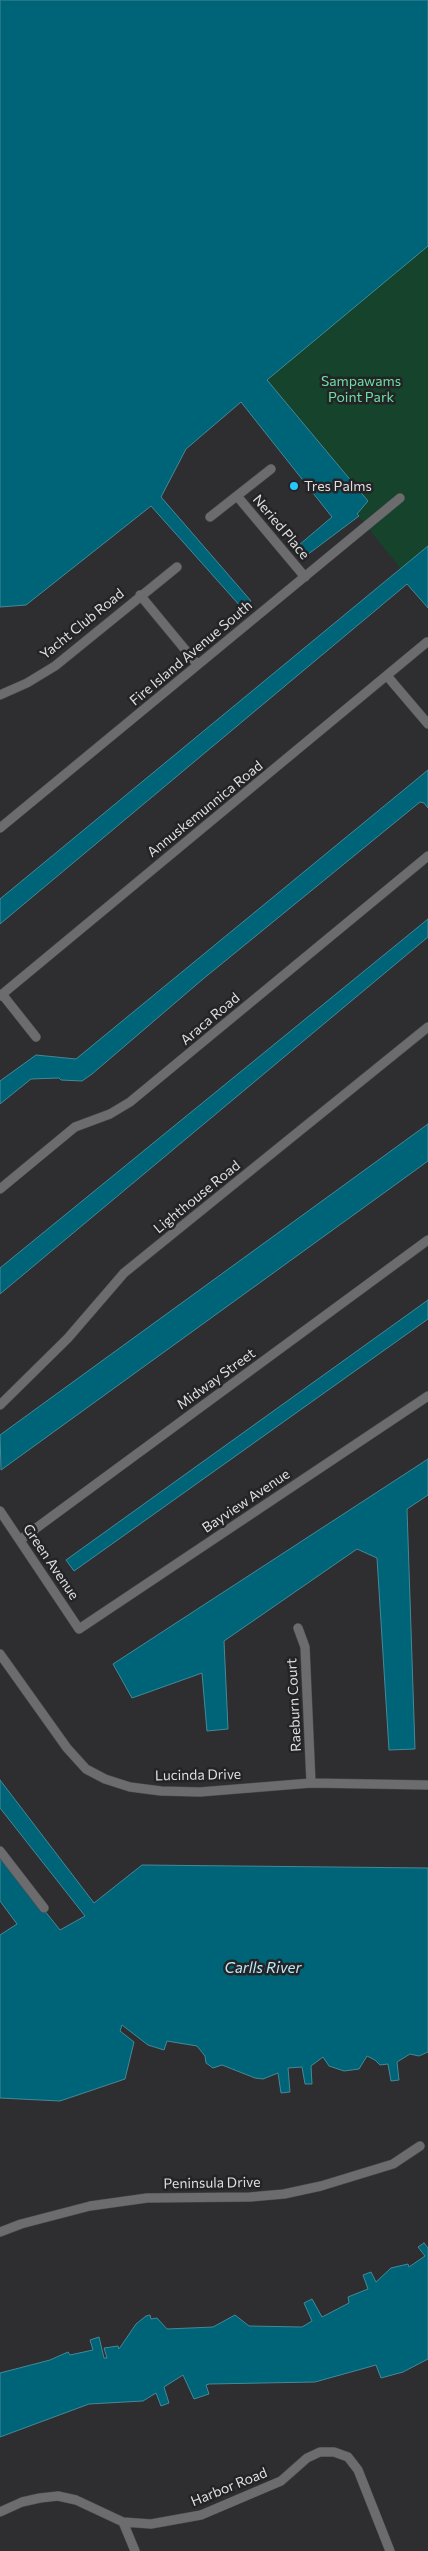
<!DOCTYPE html>
<html>
<head>
<meta charset="utf-8">
<style>
	body { margin:0 }
	canvas { display:block; background:#2e2d30 }
</style>
</head>
<body>
<canvas width="428" height="2551"></canvas>
<script>
const c = document.querySelector('canvas').getContext('2d');
c.lineJoin = 'round';
function paint(path, color) { c.fillStyle = color; c.fill(path, 'evenodd'); }
const poly = rows => new Path2D(rows.map(r => 'M' + r).join(''));
function stroke(path, color, width, dash) { c.strokeStyle = color; c.lineWidth = width; c.lineCap = dash ? 'butt' : 'round'; c.setLineDash(dash || []); c.stroke(path); }
function label(font, color, halo, rows, align = 'center') {
  c.font = font + ' Commissioner,sans-serif'; c.lineWidth = 5; c.setLineDash([]); c.textBaseline = 'middle'; c.strokeStyle = halo; c.fillStyle = color; for (const [text, x, y, turn = 0] of rows) {
    c.save(); c.translate(x, y); c.rotate((+turn || 0) * Math.PI / 180); c.textAlign = isNaN(turn) ? turn : align; if (halo) c.strokeText(text, 0, 0); c.fillText(text, 0, 0); c.restore();
  }
}
const green = poly([
	[428,246,428,546,401,569,357,514,368,501,267,380]
]);
const water = poly([
	[0,0,428,0,428,246,267,380,368,501,357,514,359,516,307,555,299,545,332,517,241,402,186,449,161,497,251,601,241,607,151,506,26,605,0,607,0,0],
	[428,546,428,608,407,584,0,924,0,899,428,546],
	[428,770,428,808,424,803,420,802,203,979,92,1074,82,1081,61,1080,59,1078,31,1079,0,1104,0,1081,36,1055,76,1059,428,770],
	[428,919,428,937,0,1294,0,1268,428,919],
	[428,1124,428,1161,1,1470,0,1435,428,1124],
	[428,1300,428,1319,74,1571,66,1560,428,1300],
	[428,1459,428,1495,407,1509,415,1749,389,1750,377,1558,357,1549,224,1641,228,1729,207,1731,202,1673,132,1698,113,1664,428,1459],
	[0,1780,94,1903,142,1865,428,1868,428,2052,419,2056,410,2054,397,2062,399,2080,391,2081,388,2064,380,2065,375,2060,367,2056,359,2069,344,2071,329,2066,323,2057,311,2066,312,2084,305,2084,302,2067,288,2068,290,2092,281,2093,278,2073,263,2079,255,2078,222,2065,213,2068,206,2063,205,2056,197,2046,167,2041,164,2050,148,2045,122,2025,120,2031,134,2042,125,2079,60,2101,0,2098,0,1935,17,1924,0,1901,0,1855,60,1930,85,1916,0,1808,0,1780],
	[424,2243,428,2248,428,2359,403,2372,381,2378,376,2365,315,2382,209,2384,206,2385,209,2394,194,2399,183,2375,164,2387,169,2403,161,2406,156,2393,143,2401,89,2404,0,2437,0,2373,50,2360,68,2352,70,2355,93,2350,90,2340,99,2337,104,2358,107,2358,104,2348,118,2346,119,2349,136,2324,146,2316,150,2315,151,2319,157,2318,167,2329,213,2327,235,2315,249,2326,302,2327,312,2321,304,2303,312,2299,322,2317,349,2303,348,2297,368,2289,363,2275,371,2272,376,2282,391,2268,408,2264,409,2267,425,2256,418,2247,424,2243]
]);
const minor = poly([
	[237,496,305,577],
	[210,517,271,469],
	[140,595,197,664],
	[388,677,428,724],
	[0,695,27,683,55,666,177,567],
	[0,828,400,498],
	[2,994,36,1037],
	[0,996,427,642],
	[0,1189,75,1127,110,1114,130,1102,428,856],
	[0,1405,68,1338,124,1273,428,1027],
	[0,1511,79,1629,428,1396],
	[20,1540,428,1240],
	[298,1628,305,1647,311,1783],
	[0,1654,67,1748,86,1769,105,1779,130,1787,161,1791,200,1792,311,1783,428,1785],
	[0,1851,44,1908],
	[0,2232,21,2224,90,2206,147,2198,250,2197,284,2194,321,2186,393,2164,420,2146],
	[0,2512,22,2502,40,2498,58,2496,76,2500,123,2522,135,2551],
	[123,2522,151,2524,201,2515,281,2481,307,2458,320,2452,334,2452,348,2457,358,2470,390,2551]
]);
const markers = [
	[294,486,5,"#26c9fe"]
];
const parkNames = [
	["Sampawams",361,381],
	["Point Park",361,397]
];
const poiNames = [
	["Tres Palms",304,486]
];
const streetNames = [
	["Neried Place",281,527,50],
	["Yacht Club Road",82,624,-39],
	["Fire Island Avenue South",191,653,-40],
	["Annuskemunnica Road",205,809,-39],
	["Araca Road",210,1019,-40],
	["Lighthouse Road",197,1197,-39],
	["Midway Street",216,1379,-36],
	["Bayview Avenue",246,1501,-34],
	["Green Avenue",51,1562,56],
	["Raeburn Court",294,1705,-93],
	["Lucinda Drive",198,1775,-1],
	["Peninsula Drive",212,2183,-1],
	["Harbor Road",229,2487,-22]
];
const waterNames = [
	["Carlls River",263,1968]
];
paint(green, '#15432c');
paint(water, '#006479');
stroke(water, '#438998', 1);
stroke(minor, '#4a4a4c', 10);
stroke(minor, '#6c6c6f', 9);
for (const [x, y, r, color] of markers) { const dot = new Path2D(); dot.arc(x, y, r, 0, 2 * Math.PI); c.fillStyle = color; c.fill(dot); stroke(dot, '#242326', 2); }
label('14px', '#6de0a5', '#242326', parkNames);
label('14px', '#dfdfe0', '#242326', poiNames, 'left');
label('14px', '#dfdfe0', '#242326', streetNames);
label('italic 15px', '#baeafa', '#242326', waterNames);
</script>
</body>
</html>
